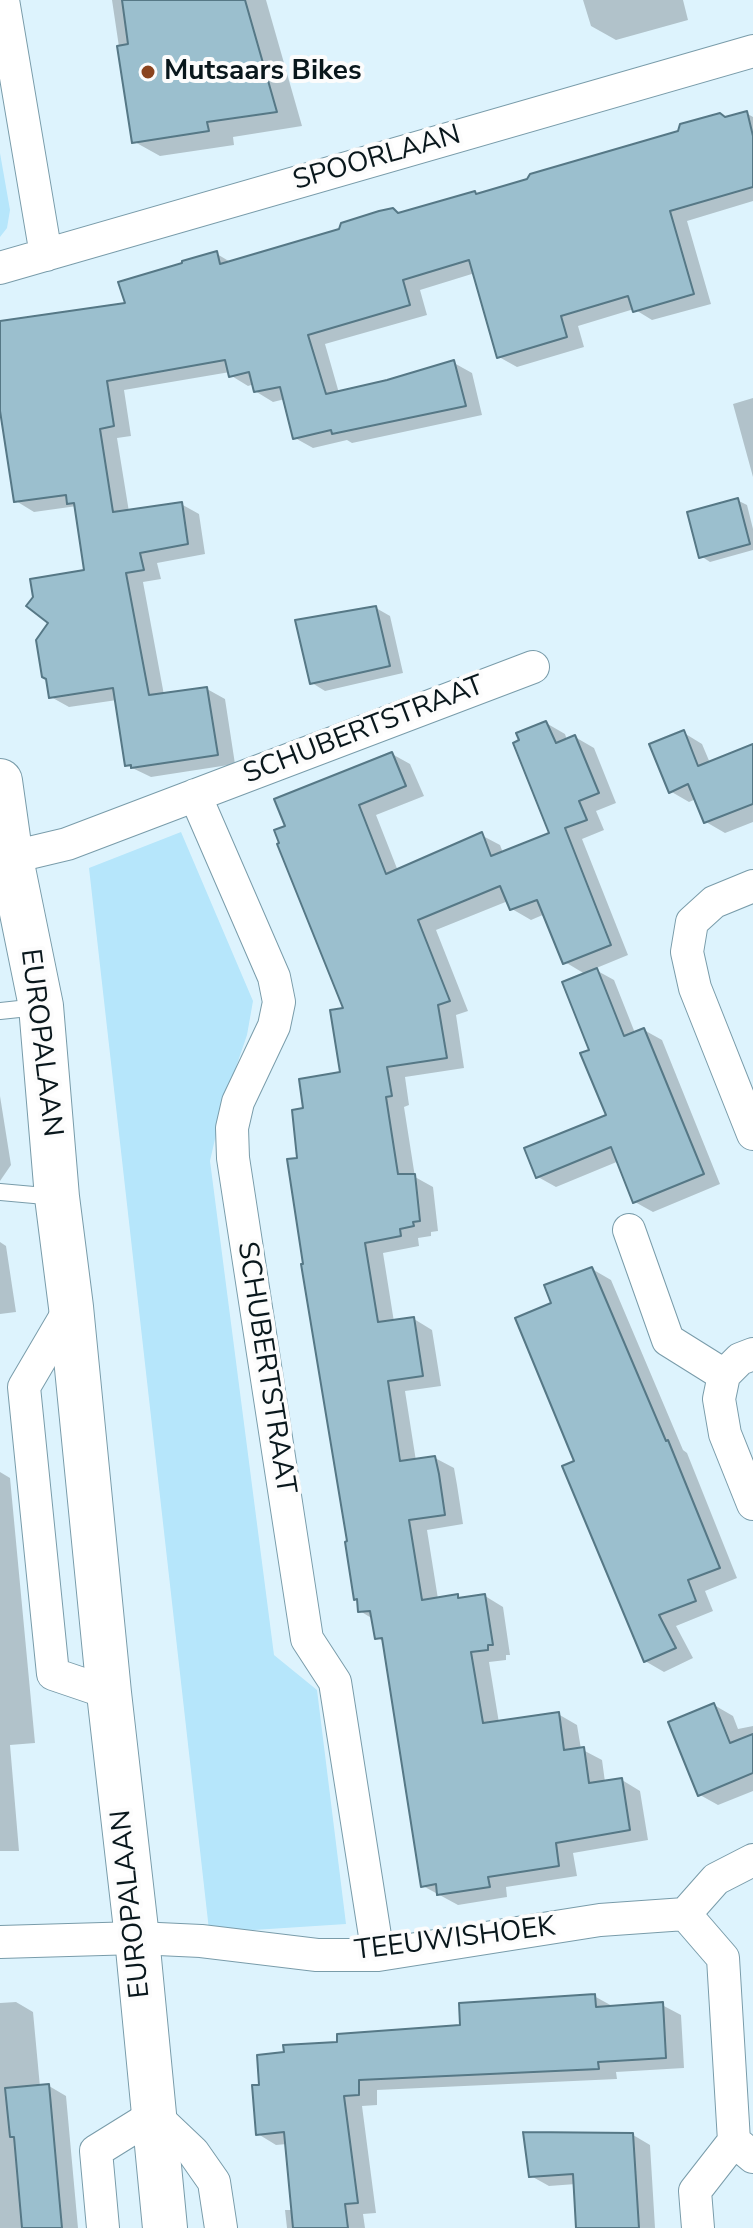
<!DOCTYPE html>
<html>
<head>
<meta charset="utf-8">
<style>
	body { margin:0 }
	canvas { display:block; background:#ddf3fd }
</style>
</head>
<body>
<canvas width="753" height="2228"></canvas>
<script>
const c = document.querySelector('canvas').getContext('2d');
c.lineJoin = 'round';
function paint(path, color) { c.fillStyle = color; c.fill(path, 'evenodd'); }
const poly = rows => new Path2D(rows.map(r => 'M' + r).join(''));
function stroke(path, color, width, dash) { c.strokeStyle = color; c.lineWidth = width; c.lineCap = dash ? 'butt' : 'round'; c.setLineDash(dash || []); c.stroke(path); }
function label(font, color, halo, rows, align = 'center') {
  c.font = font + ' "Nunito Sans",sans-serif'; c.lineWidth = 8; c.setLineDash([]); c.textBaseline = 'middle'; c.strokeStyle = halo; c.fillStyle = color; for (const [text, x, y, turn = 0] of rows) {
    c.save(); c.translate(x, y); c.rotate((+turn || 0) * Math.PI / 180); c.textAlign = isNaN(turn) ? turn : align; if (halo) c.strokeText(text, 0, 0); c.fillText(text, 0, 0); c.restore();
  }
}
const green = poly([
	[0,153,10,210,7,228,0,237],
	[181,832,253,1001,247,1035,222,1108,210,1161,274,1655,317,1690,346,1924,223,1932,209,1930,89,868]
]);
const shadow = poly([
	[112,0,266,0,302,126,233,137,234,145,160,156,133,141],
	[583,0,683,0,688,20,616,40,591,26],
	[746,113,753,117,753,201,687,221,711,304,652,320,634,309,578,326,584,347,517,367,499,357,475,273,420,290,427,315,325,344,339,393,454,363,472,373,482,415,352,443,347,440,313,448,295,438,285,399,273,402,255,391,254,384,248,386,230,375,230,372,124,390,131,436,117,438,129,512,181,504,199,514,205,554,157,563,161,579,143,582,164,695,207,689,225,699,235,764,151,777,126,765,117,700,69,707,51,697,86,572,77,506,34,512,16,501,0,400,0,323,127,305,217,254,232,263,475,193,479,195],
	[753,398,753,477,733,404],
	[737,500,747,505,753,529,753,550,710,562,701,556],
	[376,608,390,616,403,673,325,691,312,683],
	[546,723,565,734,567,740,575,737,594,748,616,803,596,811,604,830,582,839,628,955,594,969,614,980,635,1033,644,1030,662,1040,720,1184,653,1212,635,1202,619,1161,556,1187,538,1177,608,1116,591,1051,585,974,565,962,545,914,531,920,512,909,508,901,436,930,468,1011,456,1015,464,1068,405,1077,409,1105,404,1107,415,1177,433,1187,438,1231,431,1232,431,1236,418,1238,419,1246,383,1253,394,1322,414,1319,432,1330,441,1386,405,1391,416,1461,435,1458,454,1468,457,1485,463,1524,427,1530,438,1599,457,1596,463,1600,485,1596,503,1607,510,1655,506,1655,506,1660,489,1662,499,1723,558,1714,577,1725,581,1749,602,1760,605,1782,622,1780,640,1791,648,1840,573,1853,577,1876,506,1887,507,1897,458,1905,423,1886,383,1641,376,1637,373,1619,360,1611,359,1600,356,1598,294,1125,342,1074,346,1010,287,827,392,754,410,764,424,796,376,815,398,871,481,835,500,845,503,853,552,834],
	[684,733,702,744,710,763,753,746,753,822,725,833,706,822,696,799,689,802,670,791],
	[0,1096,11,1165,0,1181],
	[0,1242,6,1246,16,1312,0,1314],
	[592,1269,611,1280,683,1450,687,1453,737,1578,705,1591,713,1611,676,1626,693,1658,664,1672,645,1661,576,1463,554,1304],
	[0,1472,10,1478,35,1743,10,1745,19,1851,0,1851],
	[714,1705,733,1716,738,1729,753,1726,753,1791,718,1805,700,1795],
	[594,1996,614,2007,662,2005,681,2015,684,2068,616,2072,617,2079,377,2090,377,2105,362,2106,376,2213,363,2214,365,2228,287,2228,285,2210,294,2210,287,2144,276,2145,258,2134,261,2087,340,2044,462,2027],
	[16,2002,33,2012,40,2087,49,2086,66,2096,78,2228,0,2228,0,2003],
	[633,2135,650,2145,655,2228,578,2228,576,2184,549,2186,531,2176]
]);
const building = poly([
	[122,0,245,0,277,112,207,122,209,131,132,143,117,46,128,44,122,0],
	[747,111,753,136,753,187,670,211,694,294,633,312,628,296,561,316,567,337,497,358,469,260,403,280,410,305,308,335,326,394,387,380,454,360,466,406,332,434,331,430,293,439,280,387,254,392,249,372,229,377,225,360,107,381,114,426,100,429,113,512,182,502,188,544,140,553,144,570,126,573,149,695,207,687,218,755,131,768,131,765,125,766,113,688,49,698,46,679,42,677,36,640,48,623,26,606,33,597,30,579,84,570,74,503,67,504,66,495,14,502,0,411,0,321,125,303,118,282,182,263,182,261,217,251,220,264,339,229,341,223,379,211,393,208,398,213,475,191,476,194,527,179,530,174,678,131,680,124,720,113,725,117,747,111],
	[738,498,750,544,699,558,687,512,738,498],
	[376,606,390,666,310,684,295,620,376,606],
	[546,721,556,743,575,735,599,793,579,801,587,820,565,828,611,945,563,964,537,900,510,910,500,886,418,920,450,1001,438,1005,447,1058,387,1067,392,1096,386,1097,398,1174,415,1174,420,1221,413,1222,414,1226,400,1229,401,1236,365,1243,378,1322,414,1317,423,1376,388,1381,400,1461,435,1456,439,1474,445,1515,409,1520,422,1600,458,1594,458,1598,485,1594,493,1645,488,1645,488,1650,471,1652,483,1723,559,1712,564,1750,584,1747,589,1783,622,1778,630,1830,556,1843,559,1866,488,1877,490,1887,437,1895,436,1884,421,1887,382,1638,375,1639,370,1611,358,1612,357,1599,354,1600,345,1542,347,1541,301,1264,303,1264,287,1159,297,1158,292,1110,303,1108,299,1079,340,1072,330,1010,343,1008,277,844,279,843,274,830,285,826,274,799,392,752,406,786,359,805,386,874,482,832,491,856,549,833,513,743,519,740,516,733,546,721],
	[684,730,698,766,753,744,753,804,704,823,688,784,669,793,649,744,684,730],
	[597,968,624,1036,644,1028,704,1174,633,1203,611,1147,536,1178,524,1148,606,1115,580,1053,589,1050,562,982,597,968],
	[592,1267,666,1441,668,1440,720,1568,688,1580,696,1601,659,1615,676,1648,644,1662,562,1466,574,1461,515,1318,551,1303,544,1285,592,1267],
	[714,1703,730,1743,753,1734,753,1773,698,1796,668,1722,714,1703],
	[595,1994,596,2007,663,2002,666,2058,598,2062,599,2069,359,2080,359,2095,344,2096,358,2203,345,2204,348,2228,293,2228,284,2132,256,2135,252,2085,259,2085,257,2055,284,2052,283,2045,337,2042,337,2034,460,2025,459,2003,595,1994],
	[49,2084,62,2228,22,2228,14,2137,10,2137,5,2088,49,2084],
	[523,2132,633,2133,639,2228,576,2228,573,2174,529,2177,523,2132]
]);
const service = poly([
	[0,1011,38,1007],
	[0,1192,56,1197]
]);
const minor = poly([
	[3,0,46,255],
	[0,268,753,51],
	[195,795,274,977,279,1002,274,1026,238,1102,232,1128,233,1158,307,1639,335,1682,378,1955],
	[0,860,67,844,533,667],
	[753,886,714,902,692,922,687,952,695,988,753,1134],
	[629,1230,668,1340,724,1375],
	[71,1307,24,1387,53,1674,109,1693],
	[753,1354,740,1359,724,1375,719,1399,725,1434,753,1504],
	[685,1914,723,1958,734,2141,753,2157],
	[0,1942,137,1938,201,1941,317,1955,378,1955,600,1920,685,1914,716,1879,753,1860],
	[103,2228,96,2151,154,2115,193,2152,214,2182,221,2228],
	[698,2228,695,2191,734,2141]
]);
const secondary = poly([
	[0,781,11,859,41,1006,57,1197,71,1307,109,1693,137,1938,165,2228]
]);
const markers = [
	[148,72,8,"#8a431e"]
];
const poiNames = [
	["Mutsaars Bikes",164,72]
];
const streetNames = [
	["SPOORLAAN",377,159,-16],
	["SCHUBERTSTRAAT",364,731,-21],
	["EUROPALAAN",40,1043,83],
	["SCHUBERTSTRAAT",265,1368,81],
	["EUROPALAAN",132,1904,-96],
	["TEEUWISHOEK",455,1940,-7]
];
paint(green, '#b6e6fb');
paint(shadow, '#0003');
paint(building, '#9bbfce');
stroke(building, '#567886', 2);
stroke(service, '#799caa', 18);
stroke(minor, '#799caa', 34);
stroke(secondary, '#799caa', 46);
stroke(service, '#fff', 16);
stroke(minor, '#fff', 32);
stroke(secondary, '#fff', 44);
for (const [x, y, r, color] of markers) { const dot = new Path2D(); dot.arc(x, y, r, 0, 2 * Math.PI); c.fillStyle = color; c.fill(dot); stroke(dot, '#fcfcfc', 3); }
label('bold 28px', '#09171c', '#fcfcfc', poiNames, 'left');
label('28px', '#09171c', '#fcfcfc', streetNames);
</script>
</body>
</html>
